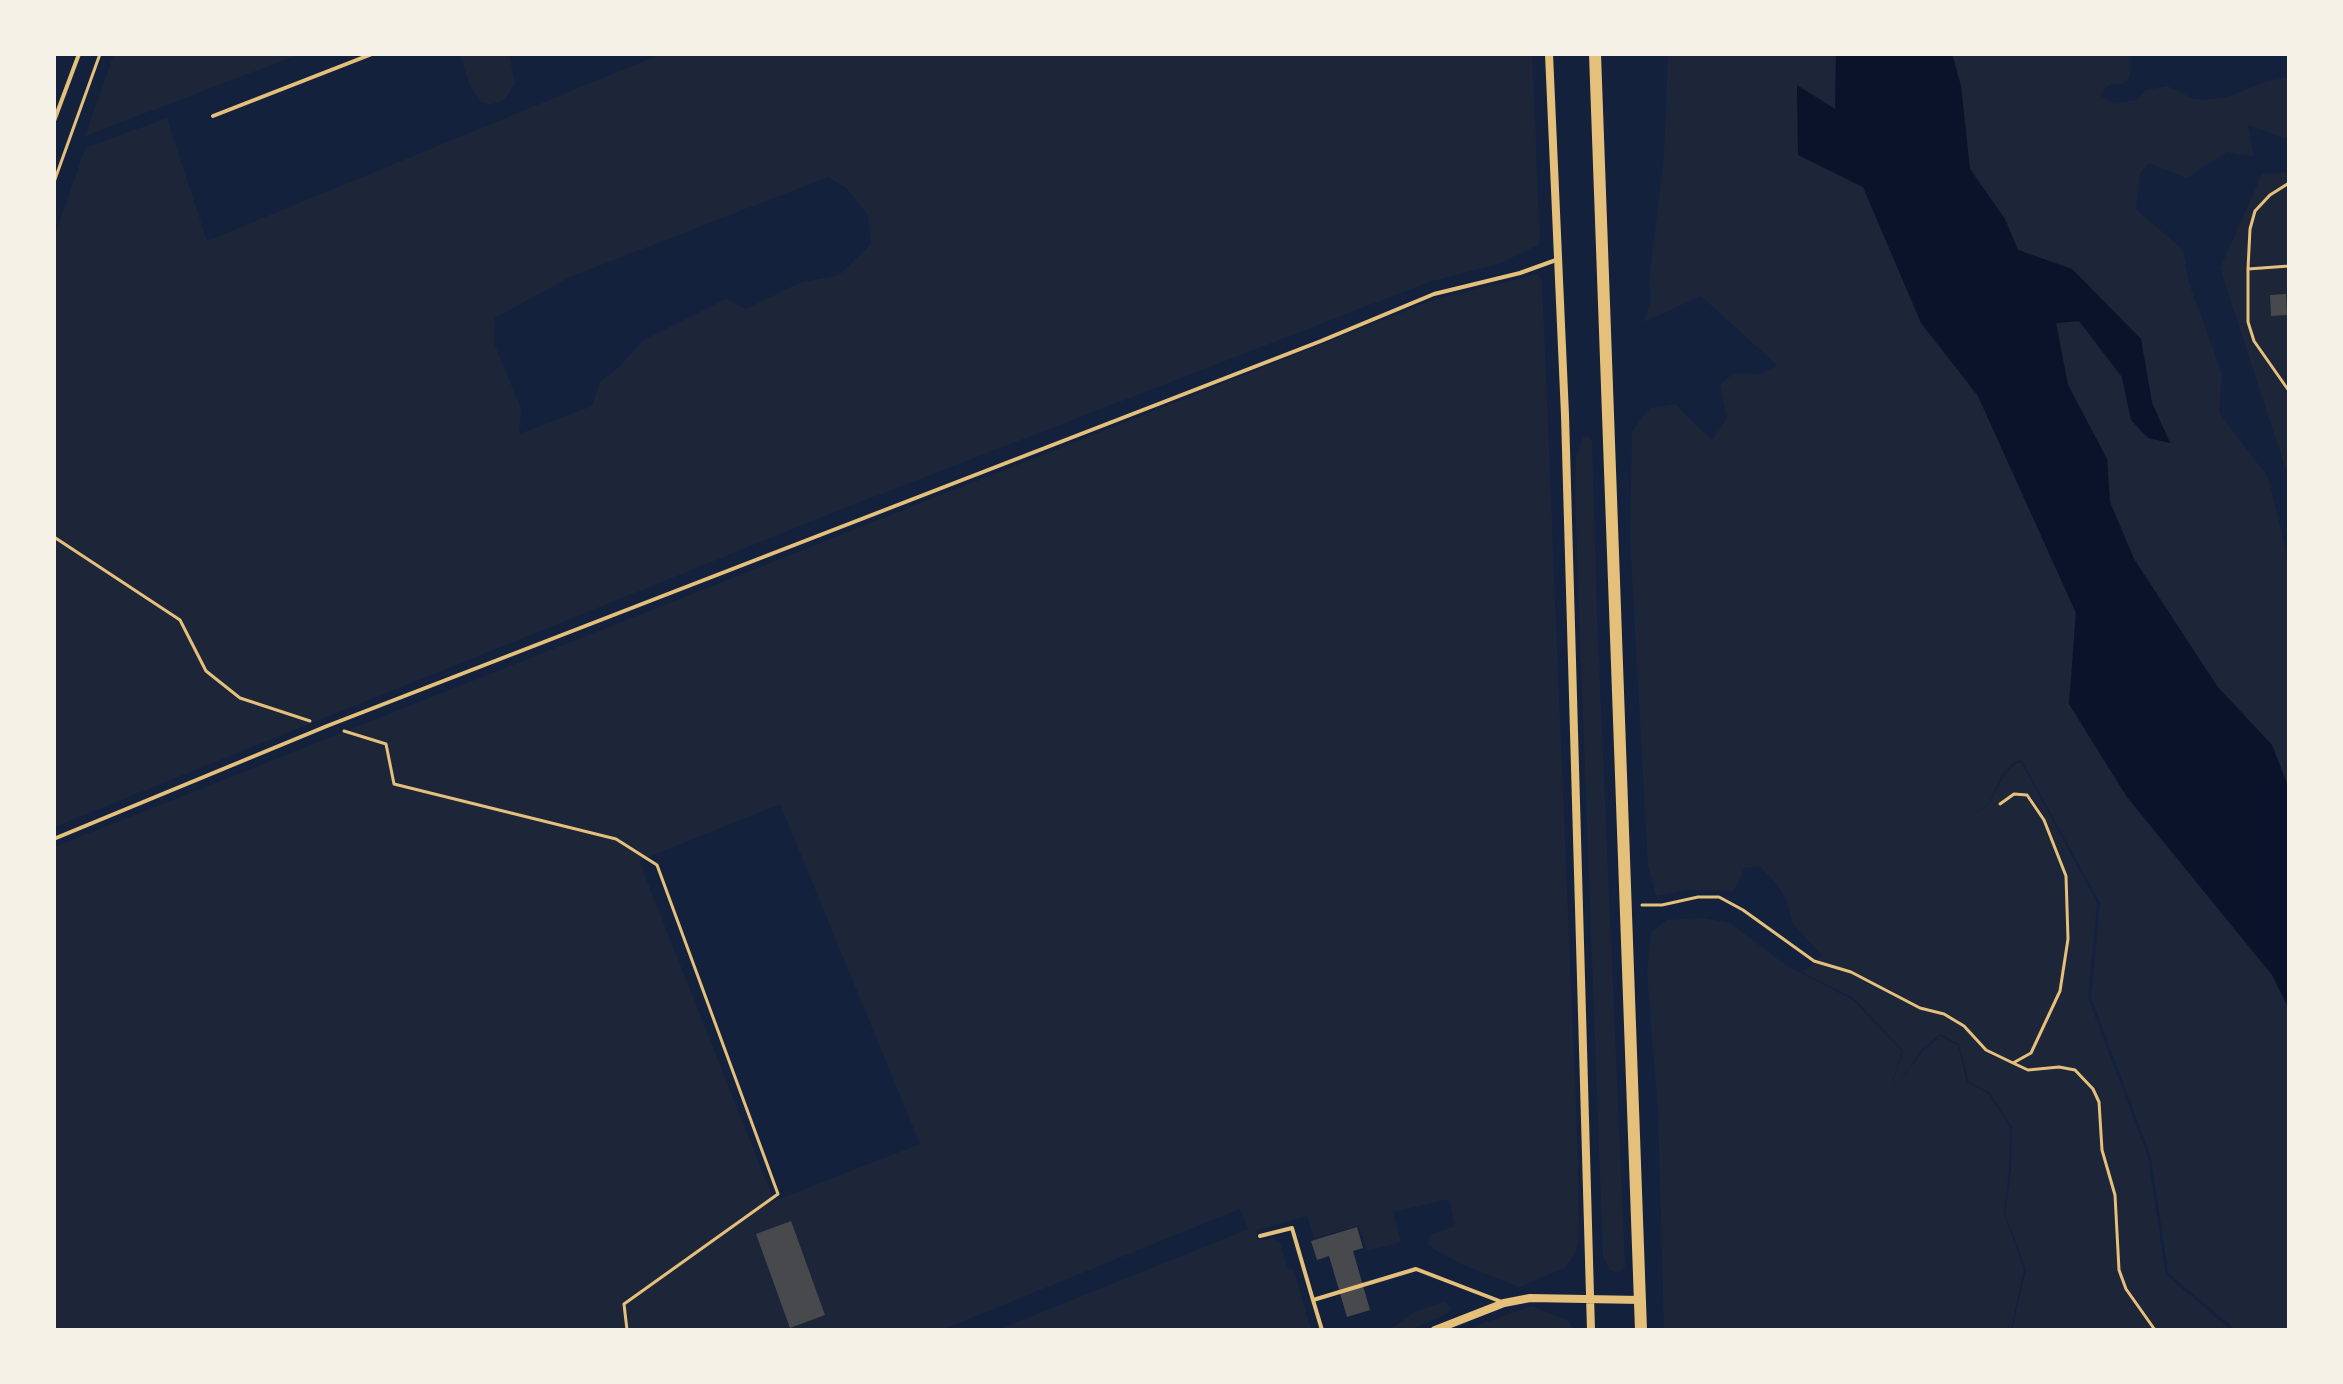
<!DOCTYPE html>
<html>
<head>
<meta charset="utf-8">
<style>
	body { margin:0 }
	#map { position:relative; width:2343px; height:1384px; overflow:hidden; background:#14213d; font-family:Mulish,sans-serif }
	canvas { display:block }
	.frame { position:absolute; inset:0; border:56px solid #f6f1e7; pointer-events:none }
</style>
</head>
<body>
<div id="map">
<canvas width="2343" height="1384"></canvas>
<div class="frame"></div>
</div>
<script>
const c = document.querySelector('canvas').getContext('2d');
c.lineJoin = 'round';
function paint(path, color) { c.fillStyle = color; c.fill(path, 'evenodd'); }
const poly = rows => new Path2D(rows.map(r => 'M' + r).join(''));
function stroke(path, color, width, dash) { c.strokeStyle = color; c.lineWidth = width; c.lineCap = dash ? 'butt' : 'round'; c.setLineDash(dash || []); c.stroke(path); }
const green = poly([
	[114,54,300,54,85,136],
	[460,54,509,54,515,83,505,99,490,105,480,101,470,87],
	[661,54,1532,54,1540,244,1501,263,1429,282,845,508,54,827,54,238,85,148,167,118,207,241],
	[828,177,847,189,868,215,871,244,839,275,799,283,746,309,726,299,642,341,618,368,600,382,592,406,519,434,521,409,494,343,495,318,570,277],
	[1668,54,1836,54,1835,110,1797,86,1799,155,1863,187,1921,323,1978,396,2076,613,2069,704,2127,797,2272,975,2289,1009,2289,1330,2236,1330,2168,1273,2151,1157,2091,997,2100,903,2021,759,2012,764,2001,777,1989,803,1971,817,1989,804,2003,777,2013,765,2021,762,2097,903,2088,998,2148,1157,2166,1275,2231,1330,2012,1330,2026,1269,2005,1214,2011,1168,2012,1127,1989,1092,1969,1082,1959,1044,1940,1034,1922,1049,1899,1083,1924,1050,1940,1036,1958,1045,1967,1083,1988,1093,2010,1127,2009,1169,2004,1214,2024,1269,2011,1330,1664,1330,1658,1112,1647,972,1651,932,1667,920,1703,918,1730,923,1787,966,1853,1000,1902,1051,1893,1078,1895,1089,1894,1078,1903,1051,1854,998,1802,972,1822,956,1828,956,1822,955,1793,924,1787,902,1777,884,1760,867,1745,867,1734,891,1688,890,1656,896,1648,865,1630,538,1632,431,1650,408,1675,404,1712,440,1727,419,1720,384,1734,373,1761,374,1777,365,1701,296,1644,322,1651,300,1649,281,1664,157],
	[1952,54,2131,54,2130,76,2123,84,2112,84,2104,89,2101,96,2114,103,2137,100,2146,90,2167,86,2194,99,2205,100,2228,97,2268,81,2289,77,2289,140,2248,125,2254,157,2227,152,2187,178,2148,163,2140,174,2136,209,2183,250,2189,283,2222,374,2219,413,2268,477,2289,563,2289,789,2272,745,2217,686,2134,559,2110,502,2107,459,2068,385,2056,323,2079,321,2122,377,2131,420,2170,442,2152,403,2141,339,2072,269,2018,250,2005,219,1970,169,1961,86],
	[2289,172,2289,479,2220,268,2262,174],
	[1538,274,1542,281,1578,1158,1579,1237,1575,1254,1565,1268,1519,1287,1463,1265,1435,1250,1427,1243,1430,1235,1455,1226,1449,1199,1393,1212,1401,1242,1367,1251,1359,1226,1314,1238,1307,1216,1256,1230,1258,1241,1272,1238,1280,1242,1287,1268,1294,1270,1311,1330,998,1330,1248,1229,1240,1209,941,1330,54,1330,54,847,1433,300],
	[780,804,920,1144,774,1201,639,861],
	[1589,436,1592,442,1597,615,1625,1267,1618,1273,1610,1270,1603,1257,1575,497,1576,457,1583,437],
	[1444,1302,1451,1308,1447,1314,1409,1330,1390,1330,1414,1312],
	[1532,1306,1568,1321,1574,1330,1474,1330,1475,1326]
]);
const water = poly([
	[1836,54,1952,54,1961,86,1970,169,2005,219,2018,250,2072,269,2141,339,2152,403,2170,443,2148,438,2131,420,2122,377,2079,321,2056,323,2068,385,2107,459,2110,502,2134,559,2217,686,2272,745,2289,789,2289,1009,2272,975,2127,797,2069,704,2076,613,1978,396,1921,323,1863,187,1798,155,1797,85,1835,109]
]);
const building = poly([
	[2286,294,2287,315,2271,316,2270,295],
	[791,1221,825,1315,790,1328,756,1234],
	[1357,1227,1363,1248,1353,1251,1370,1310,1347,1317,1329,1256,1317,1260,1311,1241]
]);
const path = poly([
	[54,182,100,54],
	[2289,183,2270,195,2255,211,2250,229,2248,269,2289,266],
	[2248,269,2248,322,2254,341,2289,391],
	[54,537,180,620,206,671,240,698,310,721],
	[344,731,386,744,394,784,616,839,657,865,778,1194,624,1304,627,1330],
	[1642,905,1662,905,1698,897,1719,897,1743,910,1814,961,1851,972,1920,1008,1944,1014,1964,1026,1986,1050,2013,1063,2031,1053,2060,991,2068,939,2066,876,2044,820,2027,795,2014,794,2000,804],
	[2013,1063,2028,1070,2059,1067,2075,1070,2093,1089,2099,1102,2102,1150,2115,1195,2119,1270,2126,1289,2155,1330]
]);
const service = poly([
	[213,116,372,54],
	[54,121,79,54],
	[56,838,327,726,1321,341,1434,294,1520,273,1556,260],
	[1260,1236,1292,1228,1313,1300],
	[1322,1330,1313,1300,1416,1269,1502,1302]
]);
const minor = poly([
	[1549,54,1565,415,1591,1330],
	[1435,1330,1504,1303,1530,1298,1641,1300]
]);
const secondary = poly([
	[1595,54,1641,1330]
]);
paint(green, '#1d2539');
paint(water, '#0b132b');
paint(building, '#48494c');
stroke(path, '#e5c07b', 3);
stroke(service, '#e5c07b', 4);
stroke(minor, '#e5c07b', 8);
stroke(secondary, '#e5c07b', 12);
</script>
</body>
</html>
